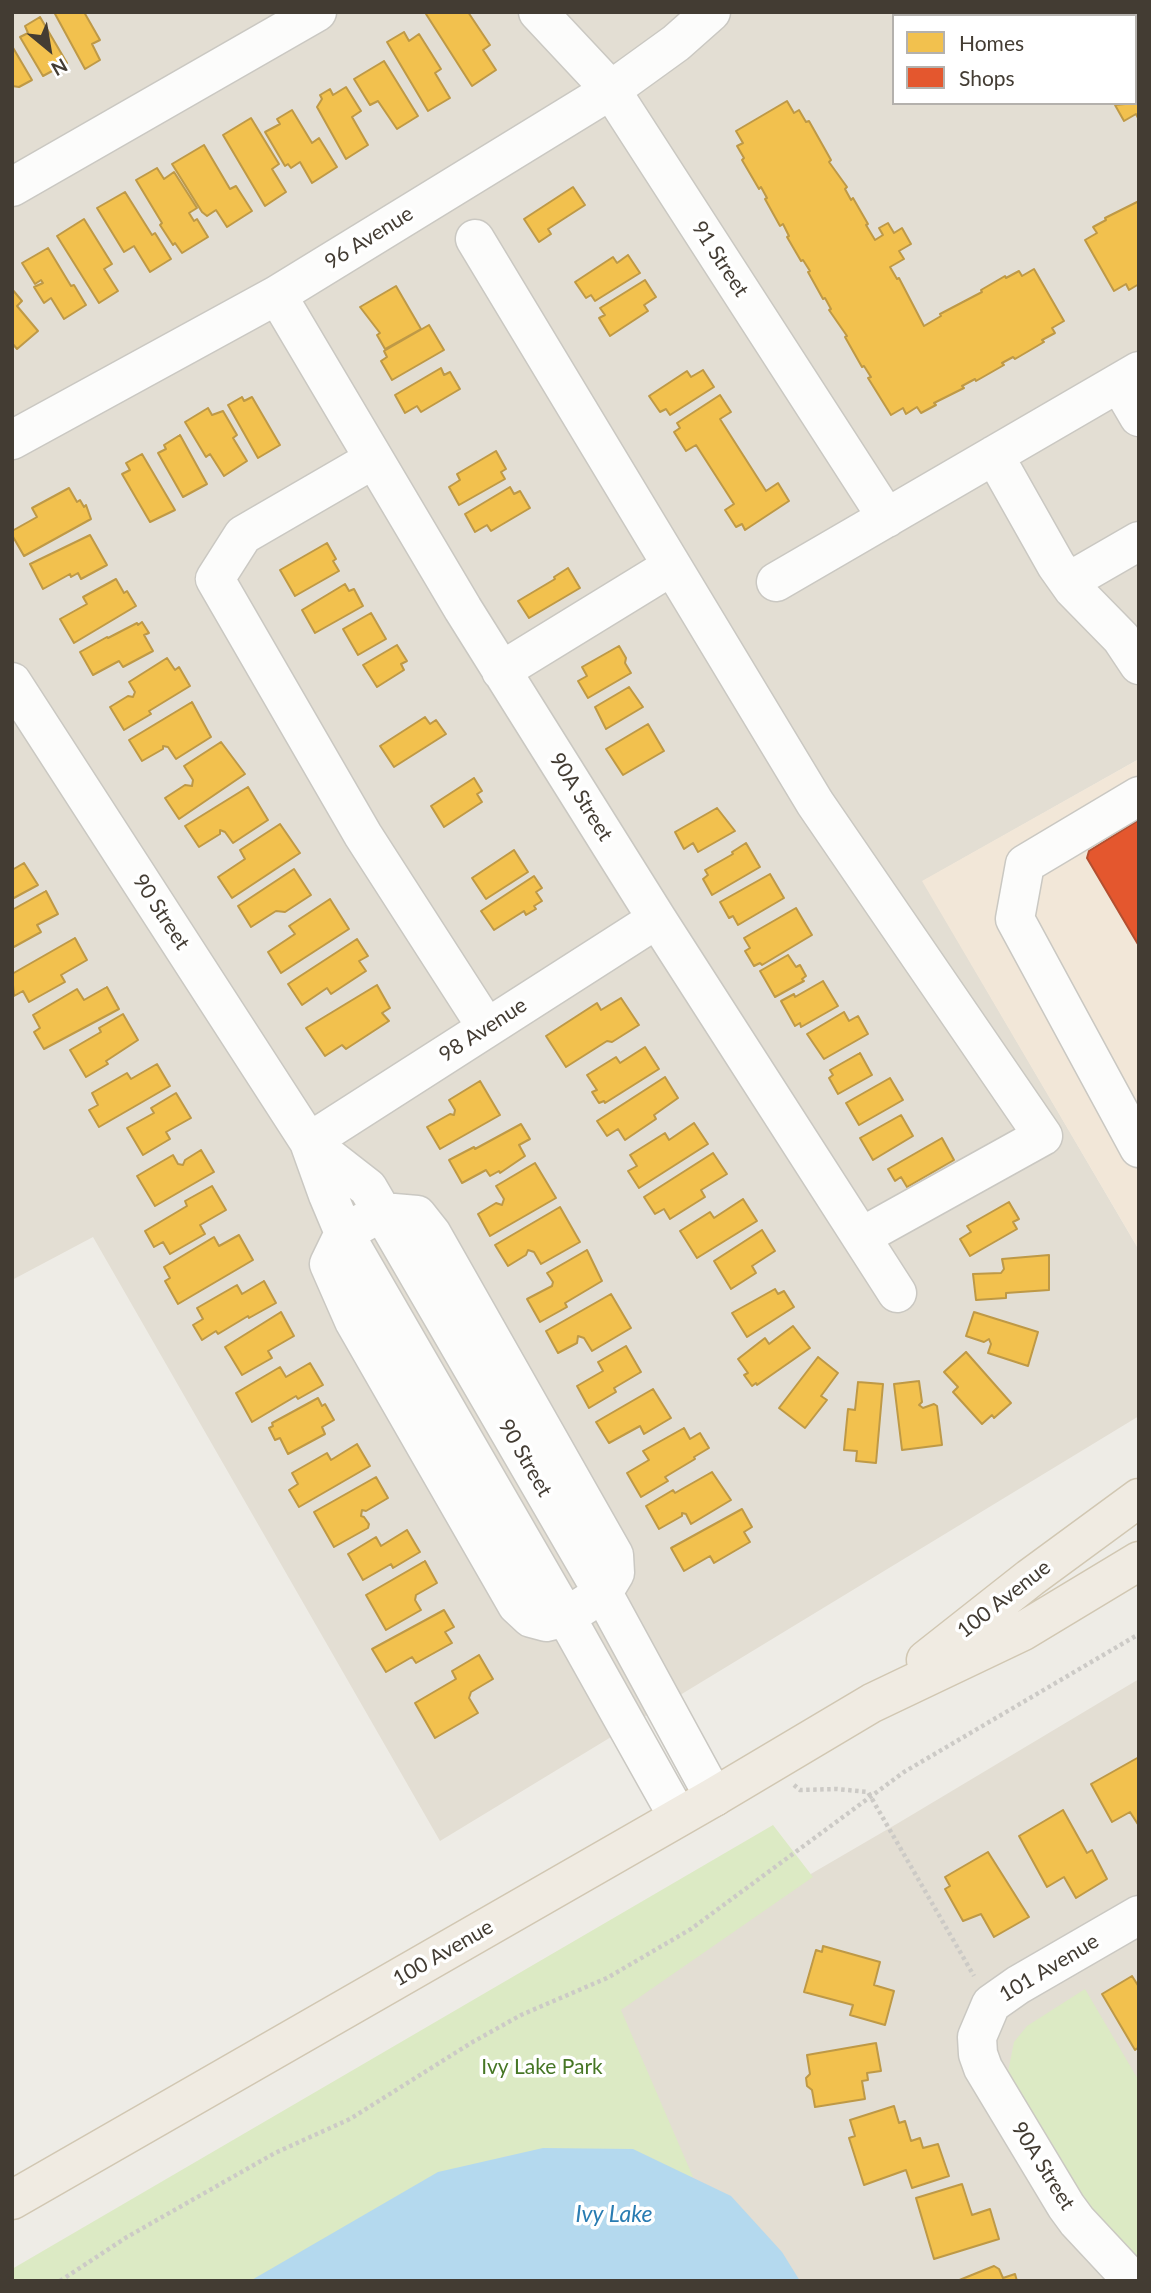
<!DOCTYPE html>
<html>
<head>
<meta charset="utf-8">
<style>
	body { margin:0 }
	#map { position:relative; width:1151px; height:2293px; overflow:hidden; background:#eeece6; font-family:Lato,sans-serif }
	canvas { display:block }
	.frame { position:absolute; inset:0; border:14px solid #433c33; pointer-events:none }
	.legend { position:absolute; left:892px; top:14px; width:245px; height:91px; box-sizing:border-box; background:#fff; border:2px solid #b4b1ad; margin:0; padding:9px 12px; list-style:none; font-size:21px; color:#433c33 }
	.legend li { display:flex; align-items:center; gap:14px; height:35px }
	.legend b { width:35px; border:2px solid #b4b1ad }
	.north { position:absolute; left:14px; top:14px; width:70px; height:70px; -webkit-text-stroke:5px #fff; paint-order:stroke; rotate:150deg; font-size:19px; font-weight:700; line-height:28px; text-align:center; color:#433c33 }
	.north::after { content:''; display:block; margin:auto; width:24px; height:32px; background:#433c33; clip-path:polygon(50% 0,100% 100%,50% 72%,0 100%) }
</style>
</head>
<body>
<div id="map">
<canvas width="1151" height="2293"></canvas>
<div class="frame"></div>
<ul class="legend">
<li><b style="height:19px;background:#f2c14e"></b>Homes</li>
<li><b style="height:19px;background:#e4572e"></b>Shops</li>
</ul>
<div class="north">N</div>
</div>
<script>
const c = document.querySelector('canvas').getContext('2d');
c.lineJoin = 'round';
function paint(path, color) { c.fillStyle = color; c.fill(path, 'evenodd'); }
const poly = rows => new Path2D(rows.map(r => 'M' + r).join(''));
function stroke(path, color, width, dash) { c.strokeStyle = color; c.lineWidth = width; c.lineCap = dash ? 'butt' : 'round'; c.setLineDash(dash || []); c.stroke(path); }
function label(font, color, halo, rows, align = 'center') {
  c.font = font + ' Lato,sans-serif'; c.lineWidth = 7; c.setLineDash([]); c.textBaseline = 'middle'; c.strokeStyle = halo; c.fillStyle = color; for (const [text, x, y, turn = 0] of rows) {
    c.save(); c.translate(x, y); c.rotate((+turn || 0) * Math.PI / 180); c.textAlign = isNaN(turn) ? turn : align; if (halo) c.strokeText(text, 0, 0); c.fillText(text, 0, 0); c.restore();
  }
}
const residential = poly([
	[12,12,1139,12,1139,759,923,881,1139,1250,1139,1416,440,1841,93,1237,12,1280],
	[894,16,1135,16,1135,103,894,103],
	[1139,1679,1139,2281,85,2281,538,2033,900,1822]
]);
const commercial = poly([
	[1139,759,1139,1250,922,881]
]);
const green = poly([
	[773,1825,813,1877,621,2010,693,2177,506,2156,250,2281,12,2281,12,2269],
	[1085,1989,1139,2081,1139,2260,1087,2203,1066,2174,1008,2072,1014,2042,1027,2026]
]);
const water = poly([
	[543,2148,633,2149,731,2196,782,2252,800,2281,250,2281,438,2172]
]);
const homes = poly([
	[54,12,84,12,100,40,92,44,100,60,85,69,54,12],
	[429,12,468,12,490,45,483,50,496,70,472,86,426,14,429,12],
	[1092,12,1139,12,1139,120,1136,114,1124,121,1115,105,1135,103,1137,85,1135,82,1135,16,1094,16,1092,12],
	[40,17,67,63,43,76,20,37,28,33,25,26,40,17],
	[404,32,409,41,419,34,441,69,435,73,450,98,428,111,387,42,404,32],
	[12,46,32,80,19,87,12,86,12,46],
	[384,61,418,116,397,129,378,101,370,105,354,79,384,61],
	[346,87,361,111,352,117,368,145,346,159,317,107,322,99,320,95,330,89,333,95,346,87],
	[787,101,794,113,799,110,806,122,809,121,831,160,829,162,847,187,845,189,851,200,853,198,868,224,866,225,875,240,883,235,879,228,888,223,894,233,902,228,911,244,899,251,904,259,890,267,897,279,899,278,924,326,941,316,940,314,982,292,981,290,1005,276,1006,278,1019,271,1022,276,1034,269,1064,321,1052,328,1055,333,1042,340,1044,342,1015,359,1013,357,1002,363,1004,365,976,381,975,379,962,386,964,388,934,403,936,405,921,413,917,407,906,414,903,408,891,415,868,378,871,377,864,366,862,367,845,337,847,336,829,310,831,309,825,298,823,299,808,272,810,271,803,260,801,261,787,237,789,236,783,224,780,226,765,199,767,198,761,187,759,189,742,160,744,158,737,146,743,143,736,131,787,101],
	[292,110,312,143,319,138,337,167,312,183,300,162,291,168,288,164,285,166,265,132,280,124,277,119,292,110],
	[251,118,279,164,272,169,286,192,265,206,223,135,251,118],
	[204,145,230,189,236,186,252,211,227,227,216,210,207,216,202,212,172,164,204,145],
	[157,168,164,179,174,172,197,208,189,213,194,221,197,219,208,237,182,253,175,243,173,245,160,225,162,223,136,180,157,168],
	[573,187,585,205,548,229,551,234,539,242,524,219,573,187],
	[125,192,152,235,155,233,171,259,150,272,134,246,124,252,97,208,125,192],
	[1139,201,1139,284,1129,290,1126,284,1114,291,1085,240,1097,233,1093,227,1106,220,1105,218,1139,201],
	[84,219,112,264,104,269,118,291,99,303,57,236,84,219],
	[48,248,71,286,74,285,86,305,64,319,51,298,44,303,34,287,43,283,41,280,35,284,22,263,48,248],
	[628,255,640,273,595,301,591,295,586,298,575,282,613,257,617,263,628,255],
	[645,280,656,297,644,305,648,311,610,336,599,318,605,315,600,308,645,280],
	[396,286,421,329,385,349,377,335,380,333,360,307,396,286],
	[12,289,22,301,17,306,38,331,17,349,12,343,12,289],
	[429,325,444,350,392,380,381,361,387,357,384,351,429,325],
	[441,368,444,375,450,372,460,389,421,412,417,406,405,413,395,395,441,368],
	[703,370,714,387,670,415,666,409,660,412,649,396,687,371,691,377,703,370],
	[720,395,731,412,720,419,766,491,778,483,789,501,745,530,742,524,736,527,725,510,734,504,696,445,686,451,674,432,680,428,677,423,720,395],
	[242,397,244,401,252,397,280,445,258,458,228,405,242,397],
	[208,408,212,415,223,411,237,435,233,438,247,461,224,476,210,454,206,457,185,422,208,408],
	[180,435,207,484,183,497,158,453,166,449,164,445,180,435],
	[496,451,506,469,501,472,505,479,459,505,449,487,460,480,457,474,496,451],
	[142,454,175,510,150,522,122,474,130,470,126,463,142,454],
	[510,487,514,494,520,491,530,508,491,531,487,525,475,532,465,514,510,487],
	[69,488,77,502,80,500,84,507,86,505,91,519,24,556,12,535,12,531,37,517,32,508,69,488],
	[90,535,107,565,81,579,78,573,71,577,70,574,43,589,30,564,90,535],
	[327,543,336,559,333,561,339,571,295,596,280,570,327,543],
	[568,568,580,588,529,618,518,601,555,579,554,577,568,568],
	[116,579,124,593,127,591,136,606,74,643,60,619,87,604,83,597,116,579],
	[345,584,349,591,354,589,363,606,315,633,302,610,345,584],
	[371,613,386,639,358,655,343,629,371,613],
	[142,622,149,633,144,635,153,651,123,667,119,661,93,675,80,652,107,637,108,638,137,623,138,625,142,622],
	[397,645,407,661,401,664,404,670,377,687,363,665,397,645],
	[619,646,626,658,625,663,631,673,588,698,578,681,587,676,582,667,619,646],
	[167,658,175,670,179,667,190,686,149,711,151,714,124,730,110,707,128,696,133,697,135,692,129,682,167,658],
	[629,687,643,707,606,729,595,707,629,687],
	[192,702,211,737,176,759,168,747,163,746,163,749,142,761,129,740,192,702],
	[425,717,430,724,436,720,446,734,394,767,380,746,425,717],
	[648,724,664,751,623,775,606,749,648,724],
	[221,742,245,774,179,819,165,798,185,785,192,786,193,780,184,766,221,742],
	[474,778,482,791,477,794,482,802,444,827,431,806,474,778],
	[248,787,268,820,233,843,225,832,220,830,220,834,199,847,185,826,248,787],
	[717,808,735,831,698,852,693,843,684,849,675,832,717,808],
	[280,824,300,853,232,898,218,877,245,859,240,850,280,824],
	[746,843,760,867,712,895,703,879,708,875,705,870,733,854,732,852,746,843],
	[514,850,528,872,486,899,472,878,514,850],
	[24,863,38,885,12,899,12,870,24,863],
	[294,869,311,895,285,912,276,911,251,927,238,906,294,869],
	[770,874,784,898,738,925,733,916,729,918,720,902,770,874],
	[534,876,542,888,536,892,542,901,534,906,536,909,526,915,524,911,494,930,481,911,534,876],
	[46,891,58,914,37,925,41,932,12,948,12,910,46,891],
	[330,899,349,929,281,973,268,952,295,934,289,926,330,899],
	[796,908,812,935,762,965,760,963,754,966,745,951,750,948,744,938,796,908],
	[75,938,87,960,61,975,65,982,29,1002,23,991,14,996,12,974,75,938],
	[357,939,368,956,359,961,366,971,331,994,327,988,302,1005,288,984,357,939],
	[788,955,796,967,800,965,806,976,802,979,804,981,775,997,760,971,788,955],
	[823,981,838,1006,801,1027,800,1023,795,1026,781,1001,794,994,795,997,823,981],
	[377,985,390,1008,382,1013,389,1021,346,1049,342,1045,325,1056,306,1028,377,985],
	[107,987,119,1009,44,1049,34,1032,40,1028,33,1015,77,989,84,1000,107,987],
	[621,998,639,1025,612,1042,607,1041,566,1067,546,1036,597,1003,601,1010,621,998],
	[844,1012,849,1021,858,1016,868,1034,824,1059,807,1034,844,1012],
	[123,1014,138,1040,106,1061,108,1064,86,1077,70,1050,101,1032,99,1028,123,1014],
	[645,1047,659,1069,605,1103,604,1101,599,1103,592,1092,597,1090,587,1075,616,1057,620,1063,645,1047],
	[860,1053,872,1075,838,1094,829,1078,833,1075,830,1070,860,1053],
	[157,1064,170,1086,99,1127,89,1110,98,1105,92,1093,127,1073,131,1079,157,1064],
	[665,1077,678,1098,654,1115,656,1119,625,1140,618,1129,607,1136,597,1121,665,1077],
	[890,1078,903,1100,859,1125,846,1103,890,1078],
	[480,1081,500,1115,440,1149,427,1127,450,1114,454,1115,455,1110,449,1100,480,1081],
	[176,1093,191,1118,166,1132,170,1139,143,1155,127,1128,154,1113,151,1108,176,1093],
	[901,1115,913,1136,873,1160,860,1138,901,1115],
	[694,1123,708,1144,639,1188,628,1171,637,1166,630,1155,665,1133,669,1140,694,1123],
	[521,1124,530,1139,519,1145,525,1156,500,1173,499,1171,490,1176,486,1170,462,1183,449,1160,474,1147,475,1149,521,1124],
	[942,1138,954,1160,907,1187,901,1177,895,1181,888,1169,942,1138],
	[201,1150,214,1172,155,1206,137,1176,173,1155,178,1164,183,1165,185,1160,201,1150],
	[713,1153,727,1174,701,1190,705,1197,670,1219,664,1209,655,1214,644,1197,713,1153],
	[535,1163,556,1198,490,1236,478,1214,496,1203,502,1205,504,1199,496,1186,535,1163],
	[212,1186,226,1210,200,1225,205,1234,170,1254,163,1242,154,1247,145,1231,187,1206,185,1201,212,1186],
	[743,1199,757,1221,697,1258,680,1231,710,1212,714,1218,743,1199],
	[1009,1202,1019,1219,1013,1222,1017,1229,970,1256,960,1239,971,1232,967,1226,1009,1202],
	[560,1207,580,1242,541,1264,534,1252,528,1250,526,1255,508,1266,495,1245,560,1207],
	[762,1230,775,1251,752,1266,756,1273,731,1289,714,1261,762,1230],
	[239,1235,253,1260,178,1304,165,1281,170,1278,164,1267,214,1237,219,1246,239,1235],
	[587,1250,602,1281,565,1303,567,1307,540,1322,527,1299,552,1286,553,1282,547,1273,587,1250],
	[1049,1255,1049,1290,1006,1293,1006,1298,976,1300,973,1274,1001,1273,1004,1269,1002,1259,1049,1255],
	[264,1281,276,1303,249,1318,248,1316,218,1334,216,1331,202,1340,193,1325,203,1319,197,1308,237,1285,242,1294,264,1281],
	[775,1289,778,1294,784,1291,794,1307,747,1337,732,1313,775,1289],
	[611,1294,631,1328,592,1351,584,1338,578,1336,577,1343,558,1353,546,1331,611,1294],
	[281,1312,294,1336,268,1351,272,1358,242,1375,225,1347,281,1312],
	[974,1312,1038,1332,1028,1366,988,1353,991,1344,989,1339,984,1342,966,1336,974,1312],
	[793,1326,810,1348,757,1385,756,1383,752,1386,744,1375,748,1373,738,1359,765,1338,769,1344,793,1326],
	[626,1346,641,1372,614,1388,616,1392,589,1408,577,1386,603,1371,598,1362,626,1346],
	[966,1352,1011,1403,994,1418,992,1415,982,1424,953,1392,958,1387,944,1372,966,1352],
	[818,1357,838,1373,821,1396,827,1400,805,1428,779,1408,818,1357],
	[310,1363,323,1385,298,1399,296,1396,252,1422,236,1393,280,1367,286,1377,310,1363],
	[919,1381,922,1402,919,1405,923,1408,934,1404,937,1406,942,1445,902,1450,894,1384,919,1381],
	[858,1382,883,1384,876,1463,856,1461,857,1451,844,1450,848,1409,855,1410,858,1382],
	[653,1389,671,1418,644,1434,640,1426,609,1443,596,1422,653,1389],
	[318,1398,322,1406,325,1404,334,1420,322,1427,325,1434,288,1454,280,1438,275,1440,269,1428,273,1426,272,1423,318,1398],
	[684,1428,690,1439,700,1433,709,1448,694,1457,695,1459,665,1477,668,1481,641,1497,627,1473,649,1460,643,1451,684,1428],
	[357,1444,370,1466,299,1507,289,1490,298,1484,292,1473,327,1453,331,1460,357,1444],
	[712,1472,731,1500,691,1524,686,1514,682,1513,682,1516,659,1529,646,1506,673,1490,675,1493,712,1472],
	[376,1477,388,1498,366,1511,362,1510,361,1516,364,1517,369,1524,368,1528,334,1547,314,1512,376,1477],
	[742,1509,752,1527,744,1532,750,1542,714,1563,710,1556,684,1571,671,1548,742,1509],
	[407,1530,420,1552,393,1568,391,1564,363,1580,348,1554,376,1537,381,1546,407,1530],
	[425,1561,437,1583,416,1595,415,1600,421,1610,386,1630,366,1595,425,1561],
	[444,1610,454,1627,445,1632,452,1643,416,1663,412,1657,386,1672,372,1649,444,1610],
	[479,1655,493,1679,471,1692,469,1698,478,1713,435,1738,415,1703,456,1679,452,1671,479,1655],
	[1139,1757,1139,1826,1130,1812,1112,1822,1091,1784,1139,1757],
	[1063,1810,1087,1853,1092,1850,1107,1879,1076,1898,1064,1877,1047,1887,1019,1836,1063,1810],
	[988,1852,1029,1917,994,1937,981,1914,963,1921,945,1889,950,1886,945,1877,988,1852],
	[823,1946,880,1962,874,1985,894,1991,885,2025,850,2015,853,2005,804,1992,816,1950,822,1952,823,1946],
	[1132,1976,1139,1987,1139,2047,1135,2050,1102,1994,1132,1976],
	[876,2043,881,2071,867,2073,868,2080,862,2081,865,2099,815,2107,812,2090,807,2086,806,2078,810,2074,807,2055,876,2043],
	[894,2106,899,2123,905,2121,911,2141,920,2138,923,2148,938,2144,949,2176,912,2188,906,2170,864,2185,849,2138,855,2136,850,2120,894,2106],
	[962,2184,972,2215,990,2209,999,2239,934,2259,916,2198,962,2184],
	[994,2266,999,2269,1003,2278,1015,2274,1017,2281,957,2281,994,2266]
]);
const shops = poly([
	[1139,820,1139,946,1087,858,1089,851,1139,820]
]);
const path = poly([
	[794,1785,800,1790,837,1789,868,1792,974,1976],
	[60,2281,127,2237,275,2153,350,2119,471,2043,521,2015,607,1978,691,1929,904,1772,1139,1634]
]);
const minor = poly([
	[538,12,611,90,887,518],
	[12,187,317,12],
	[475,239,815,803,1043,1136,861,1237],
	[277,295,463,609,657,919,897,1293],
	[1119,383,1139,417],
	[12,440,277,295,611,90,676,43,711,12],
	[994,455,1056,565,1073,589,1121,638,1139,665],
	[374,459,243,535,215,579,363,835,487,1028],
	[776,582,1139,371],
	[1068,582,1139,541],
	[501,671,672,566],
	[12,682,309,1142,328,1195,344,1233,566,1617,678,1817],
	[1139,796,1025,864,1015,919,1139,1148],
	[309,1142,368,1188,603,1593,714,1797],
	[309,1142,657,919],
	[382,1212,417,1215,432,1234,614,1555,615,1573,603,1593,566,1617,546,1622,531,1618,517,1605,354,1321,329,1264,344,1233,382,1212],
	[1133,2281,1077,2221,1066,2206,983,2068,978,2054,977,2037,991,2004,1018,1985,1139,1915]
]);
const major = poly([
	[926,1660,1030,1578,1139,1498],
	[12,2200,714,1797,872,1703,1023,1631,1139,1561]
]);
const streetNames = [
	["96 Avenue",369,238,-32],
	["91 Street",720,259,57],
	["90A Street",581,797,58],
	["90 Street",161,912,57],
	["98 Avenue",483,1030,-33],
	["90 Street",525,1458,60],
	["100 Avenue",1004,1599,-38],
	["100 Avenue",443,1953,-30],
	["101 Avenue",1049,1968,-31],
	["90A Street",1043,2166,58]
];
const parkNames = [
	["Ivy Lake Park",542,2067]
];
const waterNames = [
	["Ivy Lake",614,2215]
];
paint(residential, '#e3ded3');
paint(commercial, '#f2e7d8');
paint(green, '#dceac4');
paint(water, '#b4d9ee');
paint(homes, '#f2c14e');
stroke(homes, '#be9946', 2);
paint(shops, '#e4572e');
stroke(shops, '#b44f30', 2);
stroke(minor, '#cac8c2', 41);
stroke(major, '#d1c7b2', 41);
stroke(path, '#cccac6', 4.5, [3.5, 3.5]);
stroke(minor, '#fcfcfb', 38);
stroke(major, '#f0ebe2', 38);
label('21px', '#433c33', '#fff', streetNames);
label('21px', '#467625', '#fff', parkNames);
label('italic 23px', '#297cb2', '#fff', waterNames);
</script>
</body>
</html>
